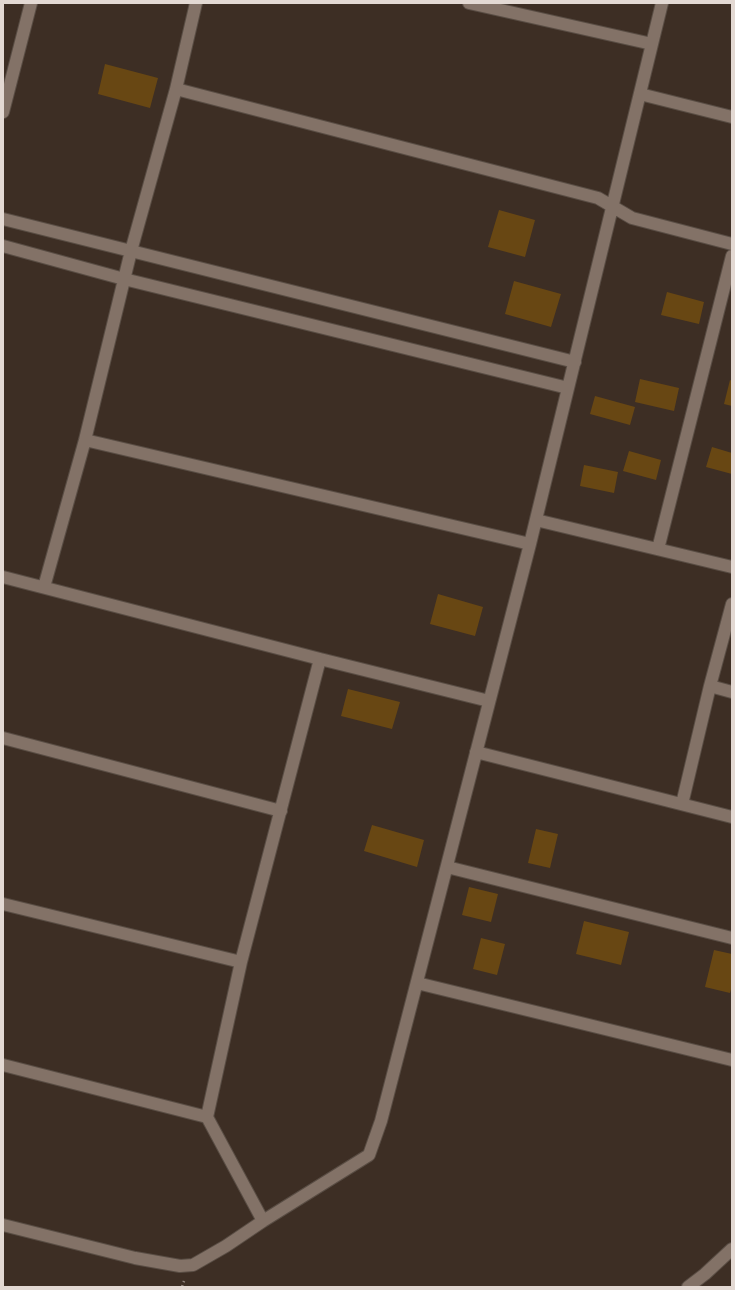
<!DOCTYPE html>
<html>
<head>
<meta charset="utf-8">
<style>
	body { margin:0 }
	#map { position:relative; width:735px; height:1290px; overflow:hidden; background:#3d2e24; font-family:Arial,sans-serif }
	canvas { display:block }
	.frame { position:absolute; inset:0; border:4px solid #e3d9d3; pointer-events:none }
</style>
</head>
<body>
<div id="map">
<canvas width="735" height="1290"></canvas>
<div class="frame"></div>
</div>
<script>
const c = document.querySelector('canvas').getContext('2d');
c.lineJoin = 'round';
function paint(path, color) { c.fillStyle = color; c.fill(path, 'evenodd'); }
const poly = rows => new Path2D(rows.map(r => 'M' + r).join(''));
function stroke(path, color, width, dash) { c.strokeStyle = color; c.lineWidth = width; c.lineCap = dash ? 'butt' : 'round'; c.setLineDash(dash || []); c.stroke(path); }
const building = poly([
	[105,64,158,78,150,108,98,94],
	[499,210,535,220,525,257,488,247],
	[514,281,561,294,551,327,505,314],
	[667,292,704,302,699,324,661,315],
	[640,379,679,388,674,411,635,402],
	[730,380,732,381,732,406,724,404],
	[595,396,635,407,630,425,590,414],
	[712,447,732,453,732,474,706,467],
	[629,451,661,460,656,480,623,471],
	[584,465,618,472,614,493,580,486],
	[438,594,483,607,475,636,430,624],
	[348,689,400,702,392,729,341,716],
	[372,825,424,840,417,867,364,851],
	[536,829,558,834,550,868,528,863],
	[469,887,498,894,491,922,462,915],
	[584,921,629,932,621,965,576,954],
	[481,938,505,944,497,975,473,969],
	[714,950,732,954,732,986,730,993,705,987]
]);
const path = poly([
	[182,1287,184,1281]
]);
const minor = poly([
	[469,3,652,44],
	[176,89,598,198,632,218,732,244],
	[640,94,732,117],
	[3,112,31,3],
	[3,219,575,362],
	[3,246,124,279,568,388],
	[85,440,530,544],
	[536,520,732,567],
	[658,549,732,256],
	[3,577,320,659,489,701],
	[44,587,85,440,131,251,176,89,196,3],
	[710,686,732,692],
	[3,738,281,811],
	[476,752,732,817],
	[682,804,710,686,732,604],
	[447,867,732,938],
	[3,904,241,962],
	[417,983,732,1060],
	[3,1065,207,1117],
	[263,1221,207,1117,241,962,320,659],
	[3,1225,135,1258,180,1266,193,1265,226,1246,263,1221,369,1155,381,1121,530,544,662,3],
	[688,1287,705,1274,732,1249]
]);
paint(building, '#684713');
stroke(minor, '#594d44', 14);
stroke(path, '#92867e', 2.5, [2, 3]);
stroke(minor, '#837267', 12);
</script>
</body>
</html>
